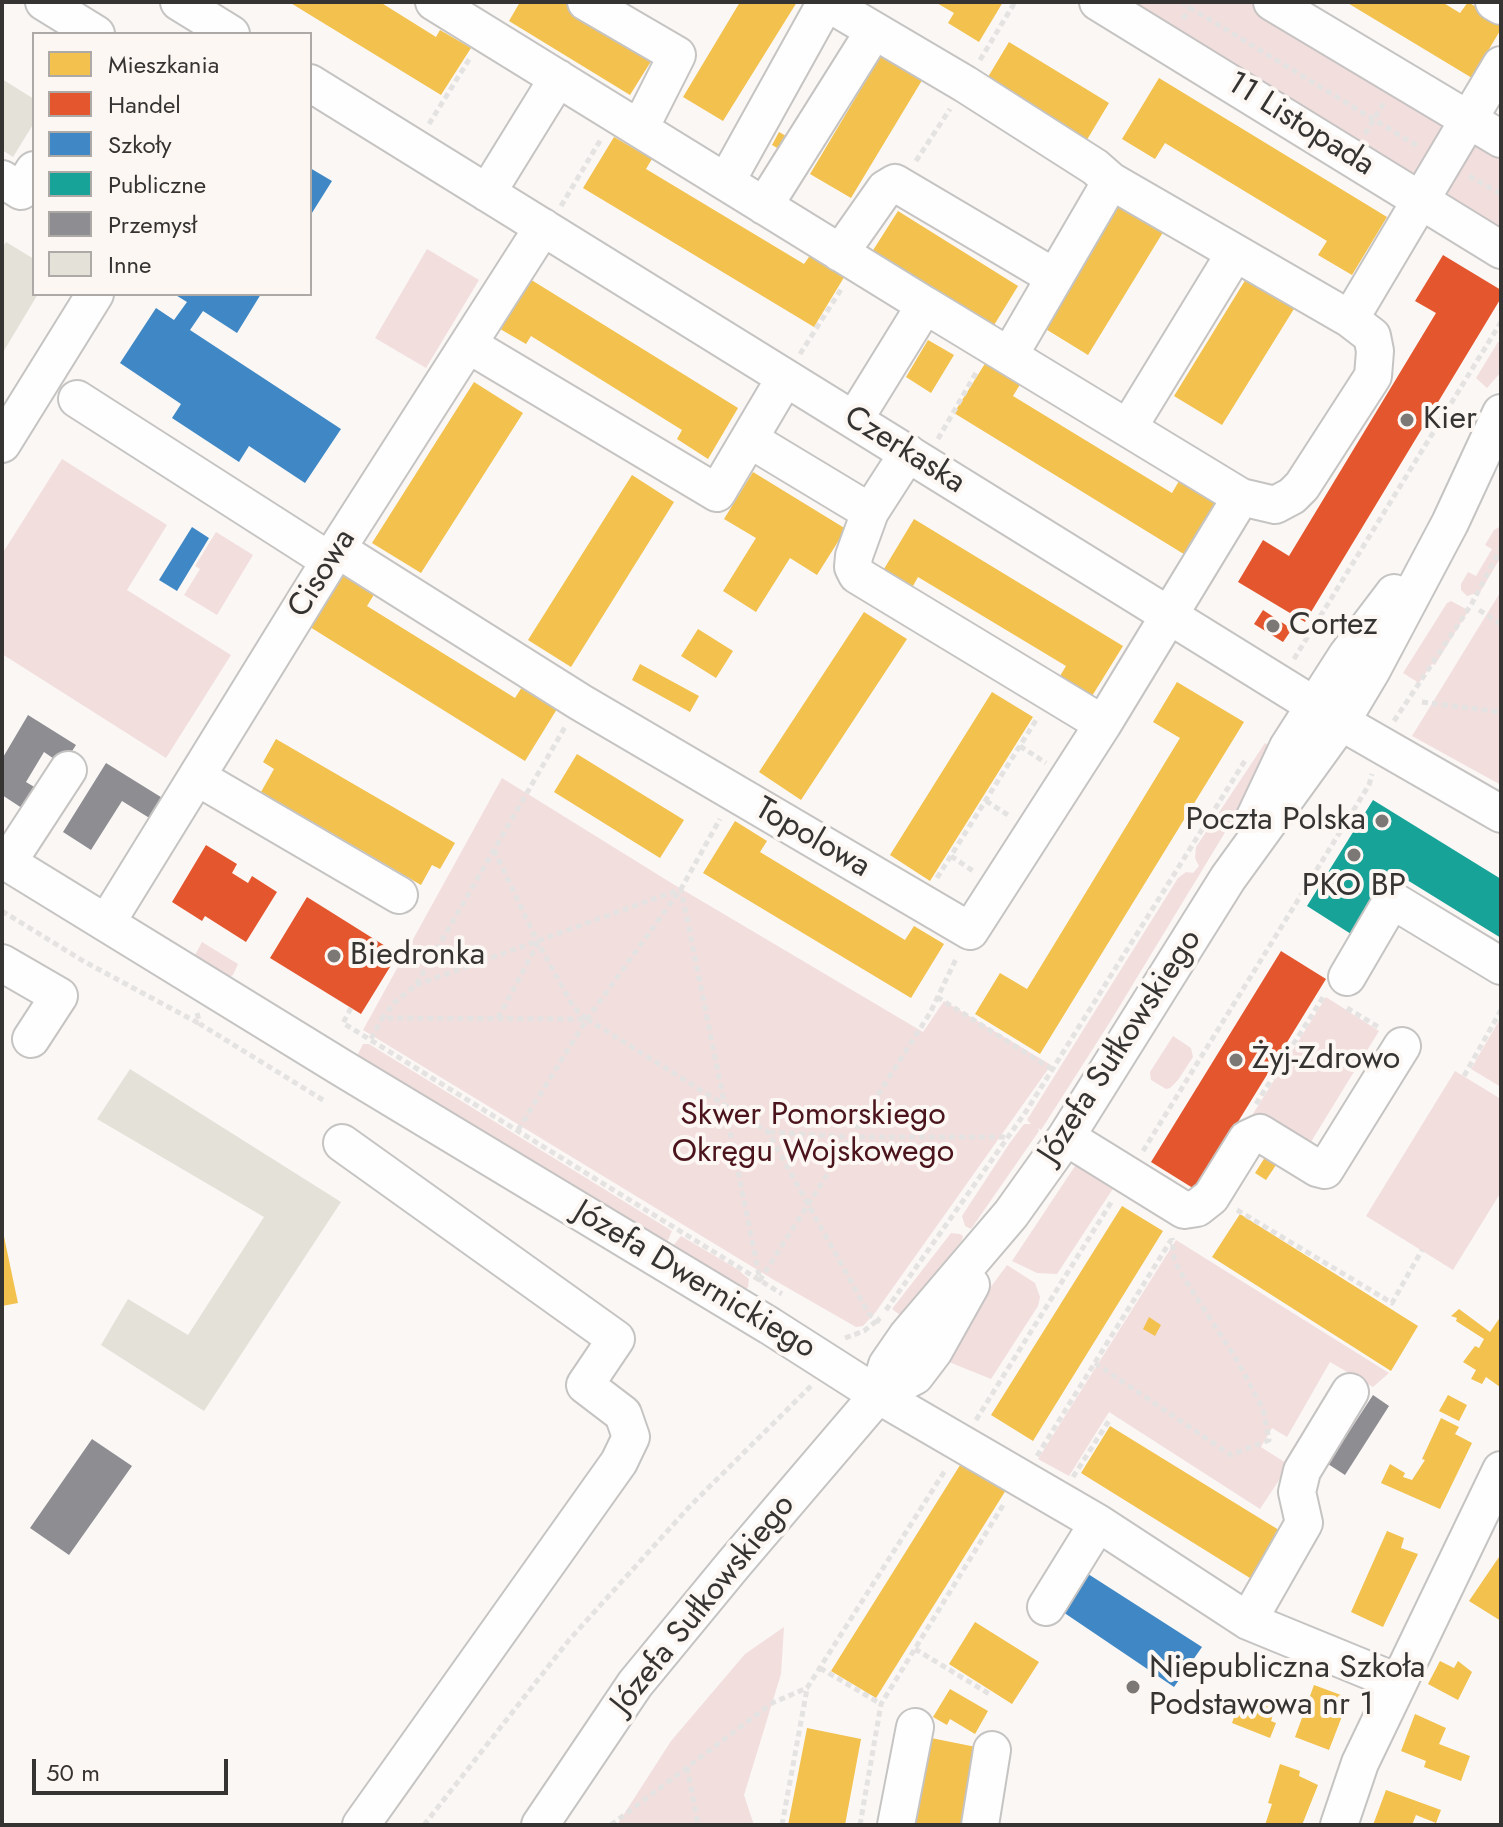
<!DOCTYPE html>
<html>
<head>
<meta charset="utf-8">
<style>
	body { margin:0 }
	#map { position:relative; width:1503px; height:1827px; overflow:hidden; background:#faf7f5; font-family:Jost,sans-serif }
	canvas { display:block }
	.frame { position:absolute; inset:0; border:4px solid #363432; pointer-events:none }
	.legend { position:absolute; left:32px; top:32px; width:280px; height:264px; box-sizing:border-box; background:#fcf7f3; border:2px solid #ada9a6; margin:0; padding:10px 14px; list-style:none; font-size:24px; color:#363432 }
	.legend li { display:flex; align-items:center; gap:16px; height:40px }
	.legend b { width:40px; border:2px solid #ada9a6 }
	.scale { position:absolute; left:32px; top:1759px; width:196px; height:36px; box-sizing:border-box; border:4px solid #363432; border-top:0; padding-left:10px; font-size:24px; line-height:28px; white-space:nowrap; color:#363432; -webkit-text-stroke:6px #fcf7f3; paint-order:stroke }
</style>
</head>
<body>
<div id="map">
<canvas width="1503" height="1827"></canvas>
<div class="frame"></div>
<ul class="legend">
<li><b style="height:22px;background:#f2c14e"></b>Mieszkania</li>
<li><b style="height:22px;background:#e4572e"></b>Handel</li>
<li><b style="height:22px;background:#3f88c5"></b>Szkoły</li>
<li><b style="height:22px;background:#17a398"></b>Publiczne</li>
<li><b style="height:22px;background:#8d8d92"></b>Przemysł</li>
<li><b style="height:22px;background:#e4e1d9"></b>Inne</li>
</ul>
<div class="scale">50 m</div>
</div>
<script>
const c = document.querySelector('canvas').getContext('2d');
c.lineJoin = 'round';
function paint(path, color) { c.fillStyle = color; c.fill(path, 'evenodd'); }
const poly = rows => new Path2D(rows.map(r => 'M' + r).join(''));
function stroke(path, color, width, dash) { c.strokeStyle = color; c.lineWidth = width; c.lineCap = dash ? 'butt' : 'round'; c.setLineDash(dash || []); c.stroke(path); }
function label(font, color, halo, rows, align = 'center') {
  c.font = font + ' Jost,sans-serif'; c.lineWidth = 8; c.setLineDash([]); c.textBaseline = 'middle'; c.strokeStyle = halo; c.fillStyle = color; for (const [text, x, y, turn = 0] of rows) {
    c.save(); c.translate(x, y); c.rotate((+turn || 0) * Math.PI / 180); c.textAlign = isNaN(turn) ? turn : align; if (halo) c.strokeText(text, 0, 0); c.fillText(text, 0, 0); c.restore();
  }
}
const green = poly([
	[1111,2,1250,2,1449,122,1412,184],
	[1480,138,1501,150,1501,237,1442,202],
	[427,249,479,280,426,368,375,338],
	[1498,342,1501,342,1501,372,1487,388,1476,378],
	[62,459,167,525,127,590,231,655,166,758,2,654,2,554],
	[1501,526,1501,557,1480,592,1467,596,1461,590,1461,584,1468,572,1476,576,1492,549,1485,545,1494,530],
	[216,532,253,555,217,615,184,595,200,569,195,566],
	[1501,591,1501,785,1412,736],
	[1451,601,1466,609,1467,613,1435,665,1432,664,1419,683,1403,673,1447,603],
	[1265,743,1275,750,1110,1022,1041,1130,1038,1128,1039,1131,971,1229,965,1226,962,1216,1009,1144,1024,1124,1031,1124,1027,1120,1178,878,1186,872,1193,873,1199,866,1195,858,1196,847],
	[502,778,673,884,923,1032,944,1001,1051,1065,875,1313,863,1326,856,1327,774,1280,363,1030],
	[202,942,238,964,233,975,229,977,194,957],
	[1326,997,1379,1031,1306,1150,1251,1117],
	[1501,1017,1501,1087,1471,1069],
	[1173,1036,1191,1048,1193,1057,1178,1080,1170,1088,1166,1089,1151,1080,1150,1072],
	[363,1044,369,1044,672,1231,666,1245,357,1056],
	[1455,1071,1501,1099,1501,1192,1453,1270,1366,1216],
	[1081,1157,1116,1184,1057,1274,1037,1273,1012,1261],
	[951,1233,960,1234,963,1236,962,1240,904,1318,892,1309],
	[681,1236,737,1269,749,1279,748,1287,744,1292,672,1247],
	[1176,1240,1389,1373,1373,1387,1330,1362,1287,1437,1272,1428,1261,1447,1289,1465,1260,1509,1109,1412,1069,1476,1038,1459],
	[1007,1265,1035,1283,1040,1297,1038,1306,991,1379,949,1362,942,1353],
	[784,1627,781,1674,744,1795,754,1825,617,1825,671,1741,745,1654]
]);
const homes = poly([
	[289,2,380,2,436,37,440,30,471,48,441,95],
	[520,2,569,2,655,55,630,95,509,21],
	[740,2,797,2,723,121,683,97],
	[935,2,1003,2,979,42,948,23,954,13],
	[1346,2,1442,2,1460,13,1468,2,1501,22,1501,29,1472,78],
	[1009,42,1109,103,1085,143,985,82],
	[883,52,924,77,851,198,810,174],
	[1159,78,1387,217,1352,275,1318,255,1327,241,1165,143,1155,159,1122,139],
	[779,132,797,142,790,155,772,145],
	[614,137,652,159,646,169,804,264,811,254,846,274,814,327,583,188],
	[1120,202,1165,229,1088,355,1044,328],
	[898,211,1018,286,991,330,870,255],
	[1249,274,1297,304,1222,425,1174,396],
	[525,276,738,408,708,459,677,439,682,430,531,336,526,344,495,326],
	[928,340,954,355,931,393,906,377],
	[986,362,1021,383,1013,396,1172,493,1179,481,1218,505,1187,556,954,413],
	[474,382,523,413,421,573,372,543],
	[753,472,846,529,817,575,790,558,756,612,723,591,756,538,724,519],
	[632,475,674,502,571,667,528,640],
	[914,519,1123,646,1092,696,1060,676,1066,666,918,577,913,586,884,569],
	[344,573,375,593,367,606,515,698,522,687,557,709,525,761,310,627],
	[864,612,907,639,801,800,759,772],
	[698,629,733,651,716,678,681,656],
	[640,664,699,696,690,712,632,680],
	[1177,682,1244,722,1040,1054,975,1014,1000,973,1027,989,1180,738,1153,722],
	[992,692,1033,717,930,881,890,855],
	[276,739,455,843,440,869,432,865,421,885,261,792,274,769,263,762],
	[577,754,684,820,660,858,554,792],
	[735,821,767,841,760,852,905,940,914,926,944,944,911,998,703,873],
	[1269,1151,1280,1159,1266,1180,1255,1173],
	[1122,1206,1163,1231,1033,1441,991,1415],
	[1240,1214,1418,1326,1391,1371,1212,1257],
	[2,1227,18,1303,2,1306],
	[1459,1309,1490,1332,1501,1316,1500,1387,1486,1377,1482,1384,1471,1379,1476,1370,1463,1362,1475,1346,1479,1348,1484,1339,1456,1321,1457,1318,1451,1316],
	[1149,1317,1161,1325,1155,1336,1143,1329],
	[1448,1395,1467,1405,1459,1421,1439,1411],
	[1441,1418,1459,1427,1455,1434,1472,1443,1440,1509,1381,1483,1390,1464,1405,1473,1403,1477,1412,1480,1425,1460,1422,1459],
	[1110,1426,1287,1535,1258,1583,1081,1473],
	[962,1462,1006,1490,876,1698,831,1671],
	[1387,1531,1404,1538,1401,1548,1418,1554,1383,1627,1351,1612],
	[1501,1554,1501,1621,1469,1601],
	[975,1622,1039,1662,1012,1704,949,1664],
	[1440,1661,1454,1668,1458,1661,1472,1672,1458,1700,1428,1684],
	[1314,1685,1349,1698,1329,1750,1295,1737],
	[950,1689,988,1711,975,1734,950,1719,947,1725,933,1717],
	[1252,1701,1275,1709,1271,1721,1276,1723,1270,1738,1232,1723,1237,1709,1248,1713],
	[1415,1714,1446,1728,1439,1744,1470,1756,1461,1781,1424,1767,1426,1761,1401,1751],
	[807,1728,861,1739,845,1825,788,1825],
	[931,1738,981,1748,967,1825,915,1825],
	[1280,1764,1300,1771,1299,1776,1318,1785,1302,1825,1265,1825,1272,1804,1268,1803],
	[1386,1790,1441,1810,1436,1823,1416,1815,1412,1825,1373,1825]
]);
const shops = poly([
	[1443,255,1501,290,1501,298,1305,622,1238,582,1263,540,1289,556,1436,313,1415,301],
	[1263,610,1292,629,1283,642,1254,624],
	[206,845,237,864,232,873,248,883,252,876,277,892,246,942,205,916,202,921,172,902],
	[307,897,398,954,361,1014,270,958],
	[1281,951,1326,979,1196,1190,1151,1162]
]);
const schools = poly([
	[310,168,332,181,310,216],
	[174,294,261,294,237,333,203,311,190,330,341,429,305,483,249,446,239,462,172,418,181,404,120,363,156,308,174,320,187,302],
	[192,527,209,538,177,591,159,580],
	[1085,1572,1202,1647,1174,1687,1060,1610]
]);
const public = poly([
	[1373,800,1501,879,1501,938,1391,870,1351,934,1307,906]
]);
const industry = poly([
	[28,715,76,745,63,765,44,752,26,782,41,791,28,812,2,795,2,759],
	[106,763,164,799,151,819,122,801,91,850,63,832],
	[1373,1395,1389,1406,1345,1475,1328,1464],
	[92,1439,132,1466,69,1555,30,1528]
]);
const building = poly([
	[2,79,34,99,34,123,13,157,2,150],
	[6,242,34,259,34,294,38,294,2,354,2,248],
	[130,1069,341,1202,204,1411,101,1345,128,1299,188,1335,264,1217,97,1119]
]);
const path = poly([
	[1181,2,1419,147],
	[1183,19,1193,2],
	[980,60,1015,2],
	[429,124,470,58],
	[1365,134,1385,101],
	[916,161,950,109],
	[1469,176,1501,194],
	[561,206,601,139],
	[800,354,842,288],
	[938,439,977,371],
	[1479,610,1501,624],
	[1294,659,1501,322],
	[1422,702,1501,712],
	[1394,721,1471,605,1501,548],
	[1020,746,1046,763],
	[986,801,1008,815],
	[494,850,538,943],
	[951,856,973,871],
	[937,878,1038,717],
	[2,911,85,962,200,1024],
	[416,985,681,889,760,1280,930,1013,957,957],
	[937,997,1053,1070],
	[351,1008,343,1023,782,1294],
	[1347,1008,1380,1028],
	[197,1013,200,1024,323,1100],
	[498,1018,538,943,574,1008,587,1019,382,1018,395,1002,416,985,565,727],
	[587,1019,768,1132,869,1314,880,1322],
	[371,1039,382,1018],
	[1464,1076,1501,1010],
	[1256,1104,1325,994],
	[518,1130,587,1019,681,889,720,819],
	[769,1132,850,1137,1007,1137],
	[1143,1151,1369,785,1372,774],
	[1237,1210,1392,1303,1422,1250],
	[886,1310,1027,1110,1246,759],
	[845,1338,864,1331,880,1318],
	[1095,1363,1231,1455,1269,1440,1263,1409,1238,1362,1179,1270,1174,1258,1172,1238],
	[976,1420,1112,1201],
	[1037,1456,1171,1240],
	[1073,1477,1110,1419],
	[915,1649,991,1695],
	[820,1668,881,1704],
	[687,1767,698,1825],
	[424,1825,569,1640,690,1506,812,1385],
	[611,1825,772,1703,807,1688,946,1469],
	[782,1825,807,1689],
	[860,1825,881,1704,1005,1502]
]);
const minor = poly([
	[44,2,96,34],
	[179,2,231,34],
	[434,2,925,305],
	[586,2,677,55,640,128],
	[826,2,965,84,1095,167,1111,181,1350,319,1372,336,1375,351,1373,376,1302,486,1292,496,1275,505,1241,497],
	[1098,2,1501,250],
	[1272,2,1501,139],
	[1494,2,1501,6],
	[310,83,1341,722,1501,814],
	[2,179,21,191,34,170],
	[726,182,826,2],
	[487,193,558,78],
	[764,206,874,31],
	[840,253,885,189,895,183,1054,277],
	[1350,319,1501,65],
	[469,345,717,493,785,378],
	[1009,356,1111,181],
	[77,399,330,561],
	[1128,428,1235,253],
	[749,439,870,512],
	[2,444,95,294],
	[908,453,870,512,854,556,853,567,857,575,1103,724],
	[337,549,580,702,970,931,1103,724,1241,497,925,305,854,420],
	[197,777,399,895],
	[1253,821,1288,747,1347,655,1394,593],
	[2,859,342,1068,770,1326,878,1395,1098,1523,1248,1621,1397,1682],
	[8,862,68,770],
	[107,922,337,549,543,227],
	[2,963,59,996,31,1039],
	[1347,977,1392,900,1501,966],
	[1066,1137,1184,1210,1197,1208,1211,1197,1247,1139,1260,1133,1317,1168,1325,1170,1402,1046],
	[342,1143,616,1339,585,1385,623,1414,631,1437,619,1462,361,1825],
	[878,1395,887,1365,907,1336,1011,1214,1066,1137,1228,878,1341,722,1372,670,1450,523,1501,413],
	[1046,1607,1098,1523],
	[1248,1621,1304,1523,1297,1492,1302,1471,1350,1392],
	[540,1825,635,1684,733,1565,878,1395,915,1376,934,1351,971,1285],
	[896,1825,915,1727],
	[980,1825,992,1750],
	[1339,1825,1360,1763,1501,1470]
]);
const markers = [
	[1407,420,8,"#7b7876"],
	[1273,626,8,"#7b7876"],
	[1382,821,8,"#7b7876"],
	[1354,855,8,"#7b7876"],
	[334,956,8,"#7b7876"],
	[1236,1060,8,"#7b7876"],
	[1133,1687,8,"#7b7876"]
];
const streetNames = [
	["11 Listopada",1300,125,32],
	["Czerkaska",904,451,32],
	["Cisowa",323,574,-58],
	["Topolowa",812,839,30],
	["Józefa Sułkowskiego",1121,1047,-57],
	["Józefa Dwernickiego",694,1281,31],
	["Józefa Sułkowskiego",704,1605,-51]
];
const poiNames = [
	["Kier",1423,420],
	["Cortez",1289,626],
	["Poczta Polska",1366,821,"right"],
	["PKO BP",1354,887,"center"],
	["Biedronka",350,956],
	["Żyj-Zdrowo",1252,1060],
	["Niepubliczna Szkoła",1149,1669],
	["Podstawowa nr 1",1149,1706]
];
const parkNames = [
	["Skwer Pomorskiego",813,1116],
	["Okręgu Wojskowego",813,1153]
];
paint(green, '#f3dede');
paint(homes, '#f2c14e');
paint(shops, '#e4572e');
paint(schools, '#3f88c5');
paint(public, '#17a398');
paint(industry, '#8d8d92');
paint(building, '#e4e1d9');
stroke(minor, '#c6c4c3', 40);
stroke(path, '#e4e3e2', 5, [6, 4]);
stroke(minor, '#fefefe', 36);
for (const [x, y, r, color] of markers) { const dot = new Path2D(); dot.arc(x, y, r, 0, 2 * Math.PI); c.fillStyle = color; c.fill(dot); stroke(dot, '#fcf7f3', 3); }
label('32px', '#363432', '#fcf7f3', streetNames);
label('32px', '#363432', '#fcf7f3', poiNames, 'left');
label('32px', '#4b141c', '#fcf7f3', parkNames);
</script>
</body>
</html>
